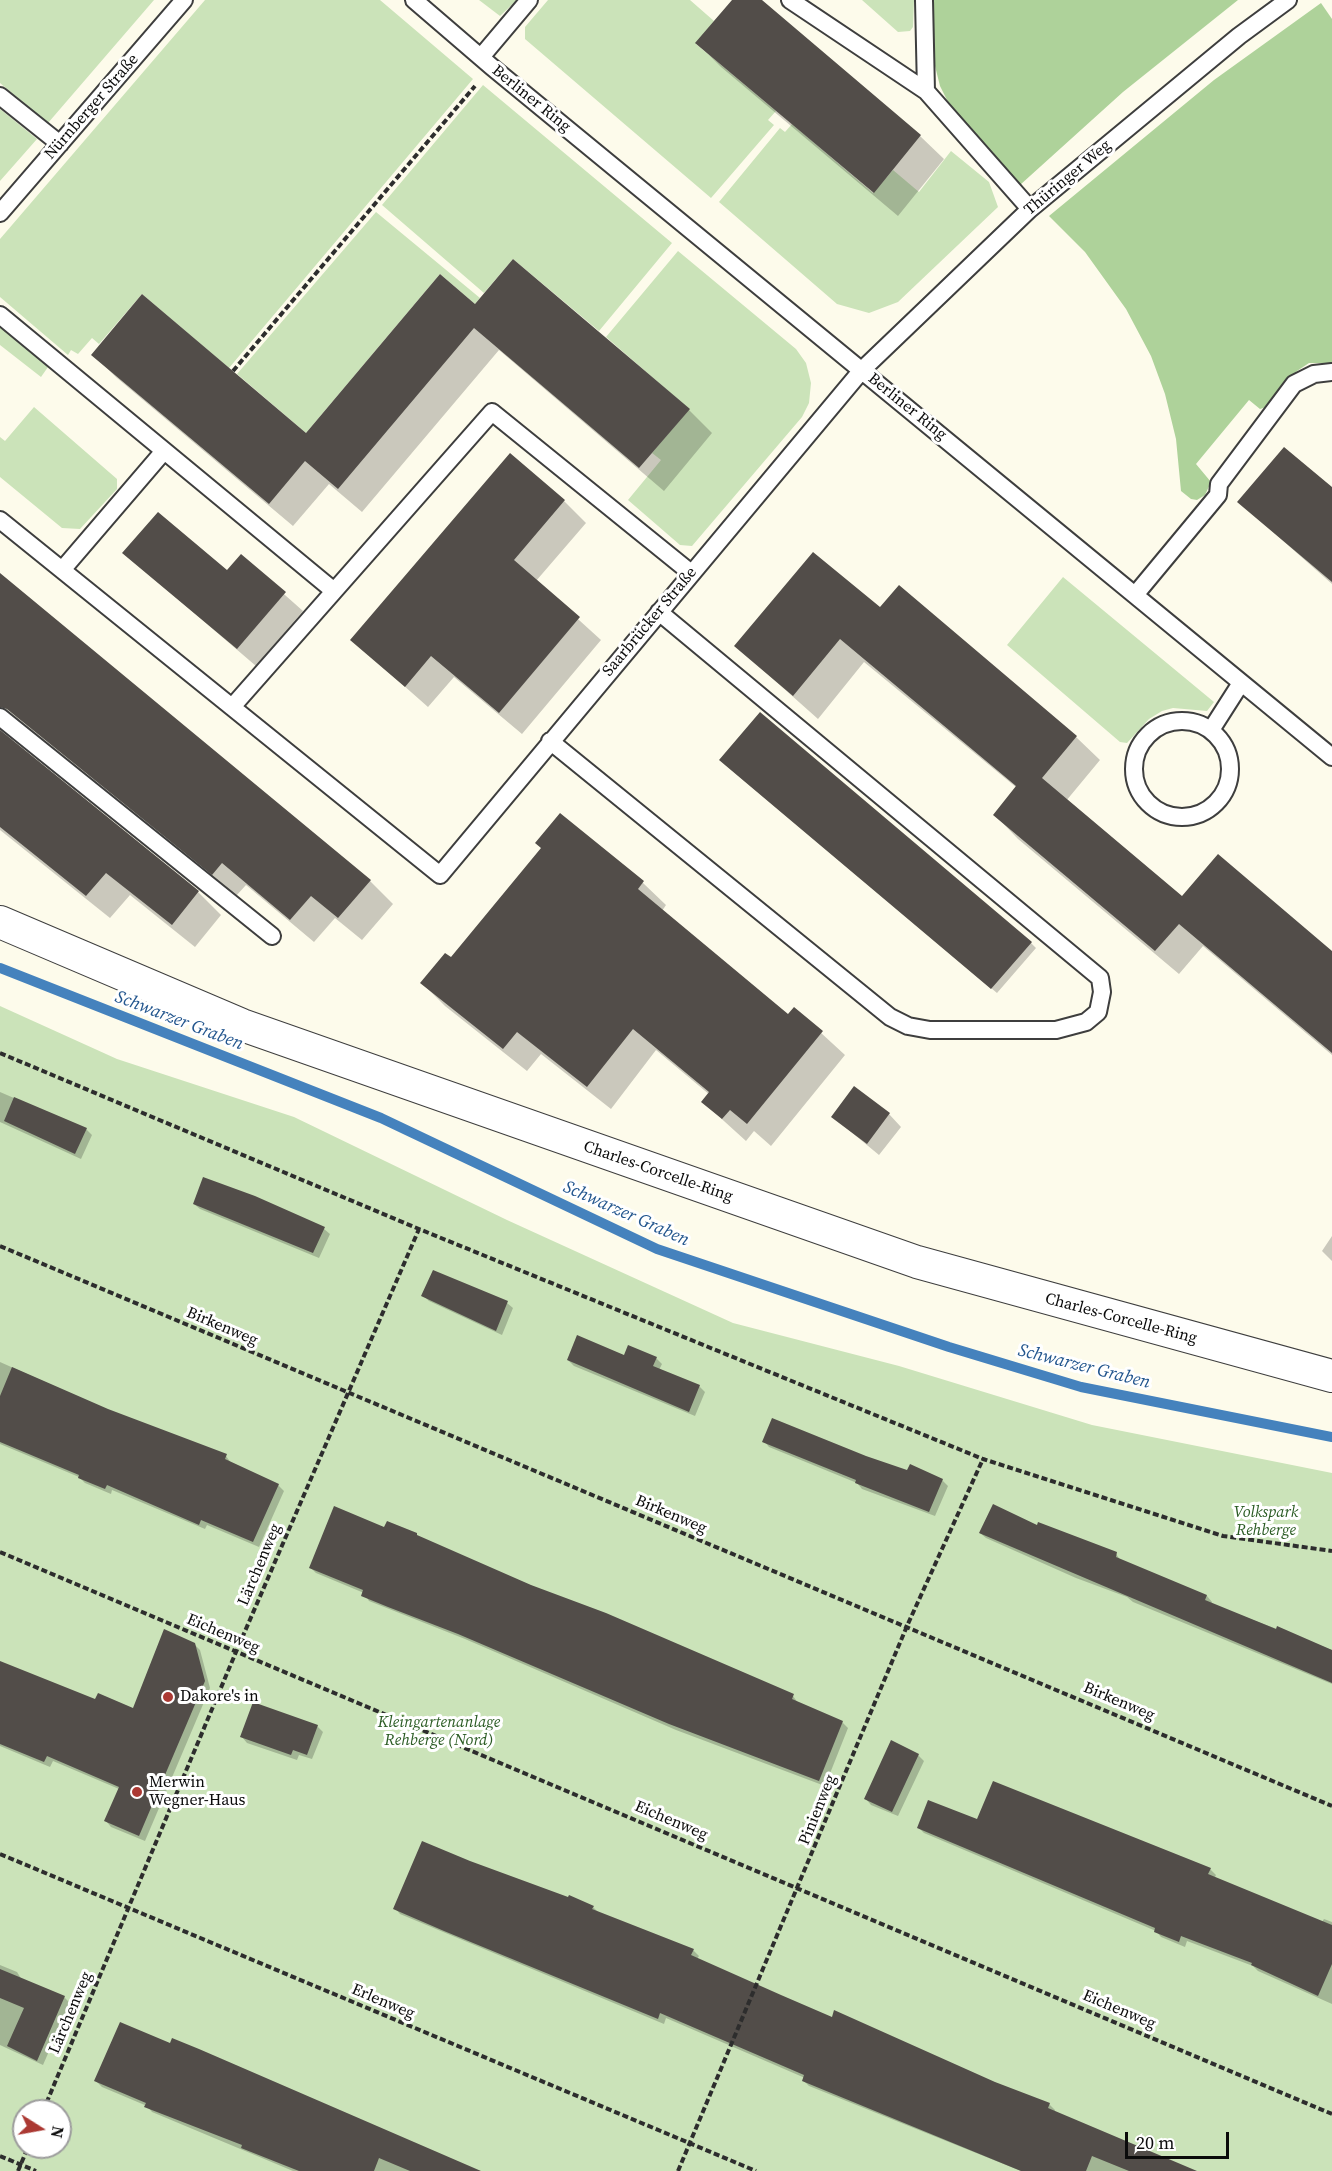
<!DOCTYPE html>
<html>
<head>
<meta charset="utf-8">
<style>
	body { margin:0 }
	#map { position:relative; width:1332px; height:2171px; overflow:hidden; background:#fdfbeb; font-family:"Source Serif 4",serif }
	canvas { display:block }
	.north { position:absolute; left:12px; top:2099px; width:60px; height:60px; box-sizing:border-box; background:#fff; border:2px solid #9d9d9d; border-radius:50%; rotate:101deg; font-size:16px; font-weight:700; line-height:24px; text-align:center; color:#0b0b0b }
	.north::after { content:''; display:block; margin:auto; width:21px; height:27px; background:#ab3933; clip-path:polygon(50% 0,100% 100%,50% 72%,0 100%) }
	.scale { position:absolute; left:1125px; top:2132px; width:104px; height:27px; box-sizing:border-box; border:3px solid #0b0b0b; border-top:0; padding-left:8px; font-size:18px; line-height:21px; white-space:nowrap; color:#0b0b0b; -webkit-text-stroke:4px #fff; paint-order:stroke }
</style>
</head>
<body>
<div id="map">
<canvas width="1332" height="2171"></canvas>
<div class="north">N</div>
<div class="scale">20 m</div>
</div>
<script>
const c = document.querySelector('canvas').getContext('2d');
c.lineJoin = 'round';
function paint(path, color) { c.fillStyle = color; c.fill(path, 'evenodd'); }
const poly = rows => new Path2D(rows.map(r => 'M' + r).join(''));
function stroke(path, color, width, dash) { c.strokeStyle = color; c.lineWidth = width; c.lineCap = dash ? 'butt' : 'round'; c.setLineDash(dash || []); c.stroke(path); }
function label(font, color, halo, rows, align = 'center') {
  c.font = font + ' "Source Serif 4",serif'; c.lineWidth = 6; c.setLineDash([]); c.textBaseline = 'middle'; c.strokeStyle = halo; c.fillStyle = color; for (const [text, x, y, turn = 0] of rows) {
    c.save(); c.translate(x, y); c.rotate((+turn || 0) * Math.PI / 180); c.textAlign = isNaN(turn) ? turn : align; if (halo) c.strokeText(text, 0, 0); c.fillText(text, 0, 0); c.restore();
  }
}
const green = poly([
	[0,0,154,0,48,123,0,83],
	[205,0,380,0,473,79,229,368,142,294,99,344,92,338,78,354,71,350,68,355,0,297,0,239],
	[479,0,517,0,500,16],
	[548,0,690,0,714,21,696,44,776,111,768,120,774,125,711,198,525,39,525,27],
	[862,0,914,0,913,27,910,31,898,32],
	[483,85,672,243,599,331,513,259,484,293,382,205],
	[0,109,37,139,0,181],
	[792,124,873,193,893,170,919,192,951,151,989,182,998,207,898,302,869,313,837,304,719,202,780,128,785,132],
	[376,212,480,298,475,304,440,274,306,433,237,374],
	[678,251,796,349,806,363,811,383,809,403,802,417,692,546,680,545,628,500,661,460,652,453,689,409,606,337],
	[0,326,48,367,41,377,0,345],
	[34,407,117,479,117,489,80,529,62,528,0,477,0,437,5,441],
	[1063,577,1214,702,1207,711,1173,708,1162,711,1149,719,1127,743,1120,742,1007,645],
	[0,1006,117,1059,294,1117,507,1220,733,1323,899,1366,1092,1425,1332,1473,1332,2171,0,2171],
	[24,2111,60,2111,60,2147,24,2147]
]);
const forest = poly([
	[933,0,1238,0,1123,92,1020,185,949,104,940,86,935,66],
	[1321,3,1332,19,1332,363,1309,363,1297,371,1266,407,1260,409,1249,400,1196,464,1211,482,1205,495,1197,500,1191,499,1181,491,1176,439,1165,394,1151,356,1126,309,1085,252,1049,216,1214,80]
]);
const shadow = poly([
	[734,0,759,0,920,136,944,159,898,216,721,67,697,43],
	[475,306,689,410,712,433,664,491,499,350,362,512,329,484,293,526,117,378,93,355,306,435],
	[1332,489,1332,584,1239,502],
	[564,501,586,523,536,581,601,640,522,734,454,677,428,707,352,640],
	[124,553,227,572,241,556,303,611,256,666],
	[0,575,370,881,393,904,362,940,335,918,314,942,246,885,236,896,25,729,15,733,12,740,198,892,221,915,195,947,130,895,110,918,0,830],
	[899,587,1076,737,1100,760,1066,801,1183,898,1332,953,1332,1055,1203,946,1179,974,1018,839,995,815,1017,788,864,662,818,719,736,646,880,609],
	[727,766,1031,943,1036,948,997,993],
	[561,815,643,883,666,905,662,911,788,1016,795,1009,845,1055,771,1146,754,1131,746,1141,703,1102,710,1095,656,1050,611,1109,541,1054,527,1071,445,1006,422,983,451,959,543,849],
	[0,1092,86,1129,92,1135,81,1159,0,1122],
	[889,1114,901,1127,879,1155,833,1117],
	[194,1204,324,1229,330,1234,319,1258,200,1209],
	[1332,1236,1332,1261,1322,1251],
	[423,1295,507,1303,513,1308,502,1335,429,1301],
	[656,1358,662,1364,659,1370,699,1386,705,1392,695,1416,574,1366,568,1360],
	[0,1362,108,1410,226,1456,231,1463,278,1485,284,1491,259,1547,207,1525,205,1529,112,1490,111,1494,85,1483,79,1477,0,1444],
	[764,1441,865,1457,908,1472,942,1480,948,1486,935,1516,862,1489,857,1483,769,1447],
	[1038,1527,1116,1554,1121,1561,1207,1596,1212,1602,1211,1604,1332,1650,1332,1684,1133,1602,1127,1597,1076,1578,986,1538,980,1533],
	[385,1529,421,1539,793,1696,798,1703,842,1722,848,1728,825,1786,676,1730,465,1639,369,1601,364,1593,316,1573,311,1568],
	[194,1644,200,1650,210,1688,145,1841,111,1827,106,1821,119,1789,53,1761,50,1767,0,1746,0,1663,96,1701,134,1709],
	[317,1726,323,1732,312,1759,299,1755,297,1760,247,1743,242,1737],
	[918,1755,924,1761,898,1816,871,1805,866,1799],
	[977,1821,1210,1869,1216,1875,1214,1879,1322,1922,1324,1919,1332,1922,1332,2004,1258,1971,1253,1966,1187,1941,1185,1947,1161,1937,1156,1931,924,1833,918,1827],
	[470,1862,593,1907,599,1913,693,1950,699,1956,697,1959,780,1997,1049,2104,1055,2110,1054,2113,1193,2171,1021,2171,809,2086,804,2081,805,2078,666,2018,664,2024,400,1914,395,1908],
	[0,1965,17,1972,22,1980,64,1997,70,2003,43,2065,0,2045],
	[96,2081,478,2171,293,2171,152,2112,147,2106,102,2087]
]);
const stream = poly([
	[0,968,381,1118,657,1249,949,1347,1081,1387,1332,1437]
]);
const building = poly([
	[732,0,762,0,921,135,874,193,695,43],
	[513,259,690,409,639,468,474,328,338,489,305,461,269,504,91,355,142,294,306,433,440,274,475,304],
	[1284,447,1332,487,1332,582,1237,502],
	[510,453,565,500,514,560,580,617,499,713,431,656,405,687,350,640],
	[158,512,227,570,241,554,286,592,237,649,122,553],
	[813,552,880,607,899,585,1077,736,1042,778,1182,896,1218,854,1332,951,1332,1053,1179,924,1155,951,993,815,1016,786,840,639,793,696,734,646],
	[0,573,371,880,338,918,311,896,290,920,222,863,212,875,7,709,0,707],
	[760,712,1032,942,991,989,719,760],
	[0,730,199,891,172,925,106,873,86,896,0,827],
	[560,813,644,881,638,889,788,1014,794,1007,823,1031,747,1124,730,1110,722,1119,701,1102,709,1092,633,1029,587,1087,517,1032,503,1049,420,983,445,953,451,957,541,848,535,843],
	[854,1086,890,1113,867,1144,831,1117],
	[14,1097,87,1128,75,1154,4,1121],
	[203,1177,255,1196,325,1227,313,1253,193,1204],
	[433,1270,508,1301,496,1331,421,1296],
	[577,1335,624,1355,628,1345,657,1357,653,1366,700,1385,689,1412,567,1360],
	[12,1367,108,1409,227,1454,225,1459,279,1484,253,1542,201,1520,199,1525,107,1485,105,1489,78,1478,79,1475,0,1442,0,1396],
	[772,1418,866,1456,907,1470,910,1464,943,1479,929,1512,855,1483,856,1480,762,1442],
	[993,1504,1037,1525,1038,1522,1117,1552,1116,1557,1207,1595,1205,1600,1276,1629,1277,1626,1332,1650,1332,1683,979,1533],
	[334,1506,384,1527,387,1521,417,1533,417,1535,531,1585,606,1613,794,1694,792,1699,843,1721,819,1781,669,1724,458,1634,388,1607,361,1596,363,1590,309,1568],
	[164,1629,195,1643,205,1681,139,1836,104,1821,119,1787,47,1756,44,1762,0,1744,0,1661,95,1699,98,1693,133,1708],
	[253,1702,318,1725,307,1755,293,1750,291,1755,240,1737],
	[891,1740,919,1754,892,1812,864,1799],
	[993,1781,1211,1868,1208,1874,1332,1925,1332,1964,1318,1996,1251,1965,1252,1963,1181,1936,1179,1942,1154,1932,1155,1928,917,1828,928,1800,977,1819],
	[422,1841,470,1861,568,1897,569,1895,594,1906,592,1909,694,1949,691,1955,781,1995,832,2017,834,2010,995,2082,1050,2103,1048,2108,1197,2171,1129,2171,1092,2156,1086,2171,1021,2171,802,2081,804,2075,660,2013,658,2019,444,1931,393,1909],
	[0,1969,65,1996,37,2061,7,2046,24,2008,0,1998],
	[120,2022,170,2043,172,2038,199,2049,481,2171,410,2171,379,2158,374,2171,299,2171,241,2148,242,2145,144,2107,146,2103,94,2081]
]);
const path = poly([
	[233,371,475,86],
	[0,1053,419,1229,983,1459,1223,1536,1332,1551],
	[0,1246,1332,1806],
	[0,1552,1332,2114],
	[0,1854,756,2171],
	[43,2111,236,1652,419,1229],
	[0,2156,36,2171],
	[18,2171,28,2147],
	[678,2171,907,1626,983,1459]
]);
const lane = poly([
	[414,0,492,67,1332,757],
	[790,0,926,91],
	[924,0,926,91,1030,209],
	[481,57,529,0],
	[0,96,60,144],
	[0,213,184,0],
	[0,315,334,591],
	[0,520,440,875,862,370,1030,209,1239,36,1288,0],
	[62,570,164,451],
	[1135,595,1218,495,1219,484,1294,384,1314,374,1332,372],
	[232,707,492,412,691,573],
	[0,717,272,936],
	'1134 769a48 48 0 1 1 96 0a48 48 0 1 1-96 0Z',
	[1211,730,1241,683],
	[550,741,890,1017,908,1026,930,1030,1056,1030,1086,1022,1098,1012,1102,992,1100,978,659,612]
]);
const street = poly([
	[0,922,242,1025,917,1262,1332,1376]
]);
const markers = [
	[168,1697,6,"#ab3933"],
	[137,1792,6,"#ab3933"]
];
const streetNames = [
	["Berliner Ring",531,99,39],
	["Nürnberger Straße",92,107,-49],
	["Thüringer Weg",1068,178,-40],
	["Berliner Ring",907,407,39],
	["Saarbrücker Straße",650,622,-50],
	["Charles-Corcelle-Ring",658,1172,19],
	["Charles-Corcelle-Ring",1121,1319,15],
	["Birkenweg",222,1327,23],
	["Birkenweg",671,1515,23],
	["Lärchenweg",260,1565,-67],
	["Eichenweg",223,1634,23],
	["Birkenweg",1119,1702,23],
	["Pinienweg",818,1810,-68],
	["Eichenweg",671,1821,23],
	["Erlenweg",383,2002,23],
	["Eichenweg",1119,2010,23],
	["Lärchenweg",71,2013,-67]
];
const parkNames = [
	["Volkspark",1266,1513],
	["Rehberge",1266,1531],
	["Kleingartenanlage",439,1723],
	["Rehberge (Nord)",439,1741]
];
const poiNames = [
	["Dakore's in",180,1697],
	["Merwin",149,1783],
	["Wegner-Haus",149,1801]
];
const waterNames = [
	["Schwarzer Graben",179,1021,21],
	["Schwarzer Graben",626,1214,24],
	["Schwarzer Graben",1084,1367,14]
];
paint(green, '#cbe3b9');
paint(forest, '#aed29a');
paint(shadow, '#0003');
stroke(stream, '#4582bd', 10);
paint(building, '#524d49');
stroke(lane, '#3e3e3e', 20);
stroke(street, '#3e3e3e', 34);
stroke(path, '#2d2d2d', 4, [6, 3]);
stroke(lane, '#fff', 16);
stroke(street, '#fff', 32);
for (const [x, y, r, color] of markers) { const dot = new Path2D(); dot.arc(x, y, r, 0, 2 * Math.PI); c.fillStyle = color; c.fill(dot); stroke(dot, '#fff', 2); }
label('16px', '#0b0b0b', '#fff', streetNames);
label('italic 16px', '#2a5b23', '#fff', parkNames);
label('16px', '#0b0b0b', '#fff', poiNames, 'left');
label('italic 18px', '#23568e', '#fff', waterNames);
</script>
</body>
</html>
